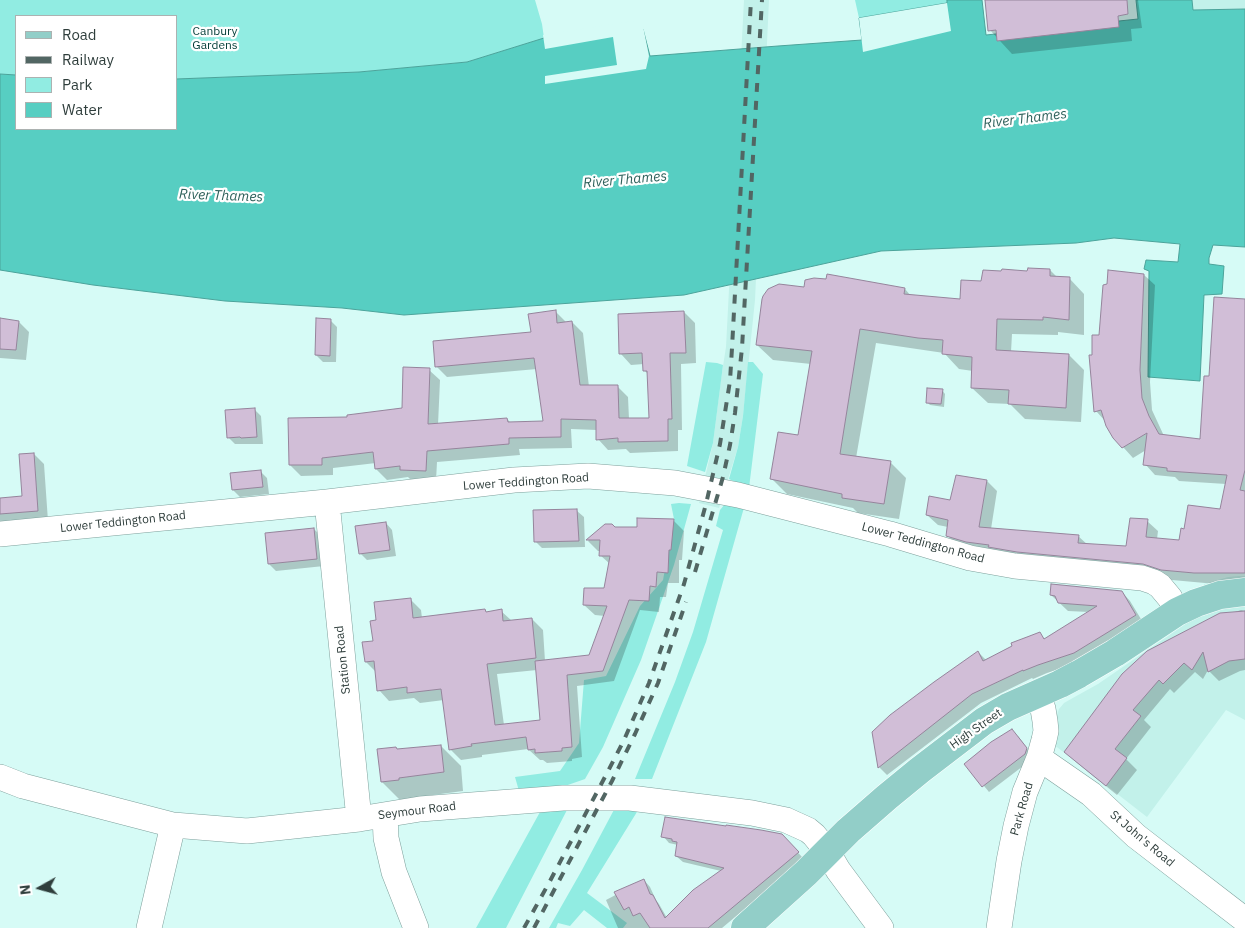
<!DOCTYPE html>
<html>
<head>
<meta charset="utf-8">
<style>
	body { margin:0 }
	#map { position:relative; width:1245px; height:928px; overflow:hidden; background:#d6fbf6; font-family:"IBM Plex Sans",sans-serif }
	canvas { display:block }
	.legend { position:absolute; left:15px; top:15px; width:162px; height:115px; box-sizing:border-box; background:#fff; border:1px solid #acb2b1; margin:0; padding:6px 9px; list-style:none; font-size:15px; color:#2f3e3c }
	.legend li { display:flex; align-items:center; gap:10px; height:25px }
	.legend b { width:25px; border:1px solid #acb2b1 }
	.north { position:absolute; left:15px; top:863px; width:50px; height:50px; -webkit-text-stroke:4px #fff; paint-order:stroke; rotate:263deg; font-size:14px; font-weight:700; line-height:20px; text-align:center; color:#2f3e3c }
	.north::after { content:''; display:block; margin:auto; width:18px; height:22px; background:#2f3e3c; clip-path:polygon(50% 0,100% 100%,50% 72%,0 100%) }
</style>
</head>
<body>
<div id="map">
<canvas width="1245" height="928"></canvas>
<ul class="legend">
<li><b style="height:6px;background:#92cec8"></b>Road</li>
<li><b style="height:6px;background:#526663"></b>Railway</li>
<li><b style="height:14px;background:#91ece2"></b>Park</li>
<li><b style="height:14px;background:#57cec2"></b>Water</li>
</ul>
<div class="north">N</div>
</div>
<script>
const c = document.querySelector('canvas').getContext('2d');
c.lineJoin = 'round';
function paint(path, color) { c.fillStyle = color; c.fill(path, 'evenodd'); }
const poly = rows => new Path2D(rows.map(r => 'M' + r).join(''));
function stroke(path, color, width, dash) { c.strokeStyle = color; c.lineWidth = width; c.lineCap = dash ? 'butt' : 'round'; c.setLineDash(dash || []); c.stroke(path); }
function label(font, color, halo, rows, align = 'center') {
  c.font = font + ' "IBM Plex Sans",sans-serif'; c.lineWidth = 4.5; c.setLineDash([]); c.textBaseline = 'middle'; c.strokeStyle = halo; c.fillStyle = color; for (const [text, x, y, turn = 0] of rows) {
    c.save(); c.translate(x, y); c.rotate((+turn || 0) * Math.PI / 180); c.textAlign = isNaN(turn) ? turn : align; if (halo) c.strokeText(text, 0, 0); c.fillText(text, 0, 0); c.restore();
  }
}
const built = poly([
	[744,0,769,0,755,300,743,416,738,447,719,508,699,503,713,443,721,379,726,347],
	[1192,0,1245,0,1245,9,1193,10],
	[1238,576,1245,576,1245,720,1226,710,1147,817,1053,744,1056,717,1059,709,1064,703,1071,699,1098,684,1187,623,1209,612,1204,584,1228,577]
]);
const green = poly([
	[0,0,535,0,542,24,544,38,467,62,359,72,176,79,176,16,16,16,16,75,0,74],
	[855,0,947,0,947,3,859,18],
	[706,362,717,363,723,365,713,443,705,472,687,466],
	[748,362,753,362,763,374,749,488,729,479,738,447,743,416],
	[679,503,691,504,674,565,641,660,603,747,585,779,562,787,519,791,515,777,560,771,579,743,584,680,606,676,640,606,663,580,674,519,671,504],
	[725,504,745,504,706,642,652,779,635,779,675,682,693,632,723,530,716,526,720,510],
	[616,806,640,807,587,893,627,923,623,928,607,928,584,910,570,926,558,923,556,928,549,928,582,870],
	[567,810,506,928,476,928,540,812]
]);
const water = poly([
	[947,0,982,0,986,35,1138,19,1136,0,1192,0,1193,10,1245,9,1245,247,1213,245,1209,258,1209,264,1224,266,1222,294,1204,295,1200,381,1148,377,1149,271,1144,269,1146,260,1178,262,1180,244,1114,238,1076,243,881,251,684,295,404,315,342,308,225,301,93,285,0,270,0,74,16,75,16,129,176,129,176,79,359,72,467,62,544,38,643,29,650,56,778,46,862,40,859,18,947,3,947,0]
]);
const pier = poly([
	[947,3,951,31,863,52,859,18],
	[633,21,643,26,649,56,646,69,545,84,545,76,617,65,613,37,545,49,543,35]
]);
const shadow = poly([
	[986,0,1138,0,1142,28,1131,29,1132,41,1012,54,990,30],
	[1050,270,1057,277,1069,278,1084,294,1084,335,1058,332,1058,335,1012,334,1011,352,1069,355,1084,370,1081,422,1025,419,1010,404,988,403,972,388,973,371,959,369,944,353,876,343,856,458,890,462,906,478,899,519,858,513,853,508,787,494,771,478,799,436,811,364,773,360,757,345,805,288,905,289,911,296,961,300,982,282,1028,272],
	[1144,275,1155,285,1150,382,1152,410,1164,436,1201,441,1210,378,1245,300,1245,583,1205,583,1172,580,1155,574,958,546,947,535,948,527,938,525,927,515,987,481,997,491,991,529,1078,536,1088,545,1127,548,1147,521,1158,531,1157,539,1180,541,1186,530,1221,510,1226,484,1179,481,1175,477,1155,475,1145,464,1146,450,1133,458,1114,437,1106,422,1096,411,1093,356,1101,336],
	[555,311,566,322,572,322,583,333,589,387,617,386,628,397,629,419,651,419,649,375,644,370,644,364,631,365,621,354,684,312,695,323,696,363,681,364,682,430,678,430,678,451,630,453,626,449,608,450,598,439,597,430,571,429,572,448,519,449,520,455,437,462,436,481,412,481,408,477,387,480,376,469,376,463,333,468,333,475,301,476,290,465,349,418,403,410,429,370,440,380,438,425,507,419,511,423,544,422,537,369,447,377,436,366,532,333],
	[0,320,19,322,29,332,26,360,0,358],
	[330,320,337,327,336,362,323,362,316,355],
	[942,390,945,394,944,407,930,405,927,402],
	[254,409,261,416,263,444,235,444,228,437],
	[34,454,44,464,48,521,0,525,0,499,23,498],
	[260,471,267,478,269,494,240,497,233,490,232,474],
	[577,511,584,517,585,547,542,548,535,541],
	[673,520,684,531,682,560,679,560,679,583,668,583,666,597,660,597,659,612,640,610,614,681,577,686,582,757,572,759,572,761,547,763,543,760,540,760,528,749,482,755,482,757,461,760,450,749,444,700,420,703,414,698,389,701,379,690,376,672,366,662,374,642,377,621,410,599,421,610,422,618,501,611,512,621,532,619,543,630,545,661,590,656,605,616,595,615,584,605,605,589,610,564,600,555,601,551,598,551,588,541,605,525,614,528,638,528],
	[537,670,541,721,504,725,497,674],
	[386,523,392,530,396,556,367,560,360,553],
	[314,529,321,536,324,566,276,571,269,564],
	[1122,592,1130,601,1144,624,1083,661,1047,673,1033,679,1032,678,981,703,887,775,879,767,978,652,986,660,1040,634,1046,640,1089,612,1068,611,1051,595],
	[1241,610,1245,611,1245,670,1240,671,1219,681,1208,670,1203,679,1195,672,1174,693,1170,689,1144,720,1151,727,1126,759,1137,770,1117,795,1076,762,1066,752,1232,613],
	[1018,736,1032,755,1031,760,989,792,966,764],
	[441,746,461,766,463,791,418,797,402,802,382,782,398,751],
	[781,835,804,859,722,928,618,928,606,900,644,880,650,887,656,900,659,904,667,918,721,871,683,862,676,856,678,845,669,843,663,836]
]);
const building = poly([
	[985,0,1127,0,1128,14,1118,16,1119,27,997,41,996,30,988,31,985,0],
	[1028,268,1050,269,1050,276,1070,277,1069,320,1043,317,1043,320,997,319,996,350,1069,354,1066,408,1008,404,1009,390,971,388,972,357,942,354,943,340,918,338,860,329,840,454,891,461,884,504,842,498,842,494,770,479,778,432,798,435,812,351,756,345,762,299,763,296,768,289,779,284,804,287,805,280,814,278,826,279,827,274,905,288,904,294,960,299,961,280,981,281,983,270,1001,271,1002,269,1027,271,1028,268],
	[1108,270,1144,274,1140,370,1142,398,1149,416,1159,434,1200,439,1204,376,1209,376,1214,297,1245,299,1245,470,1240,490,1245,491,1245,573,1194,573,1161,570,1143,564,1017,552,988,547,989,545,966,542,946,536,948,520,926,515,929,496,950,500,956,475,987,480,979,527,1079,535,1078,543,1126,546,1130,518,1148,519,1146,537,1179,540,1181,528,1184,529,1188,505,1220,509,1227,475,1167,471,1167,468,1143,465,1147,433,1122,448,1113,438,1106,426,1101,410,1094,412,1089,355,1092,355,1092,335,1099,335,1103,285,1107,284,1108,270],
	[556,310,557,323,572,321,580,385,618,385,619,418,649,418,647,371,643,371,642,353,619,354,618,314,684,311,686,353,670,353,672,419,668,419,668,441,618,442,618,438,596,440,596,420,561,419,561,437,509,438,509,444,427,451,426,471,400,470,400,466,375,469,373,452,322,458,322,465,289,465,288,418,347,417,347,415,402,408,403,367,430,368,428,424,507,418,508,422,543,421,534,358,435,367,433,341,531,332,528,314,556,310],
	[0,318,19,321,16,350,0,349,0,318],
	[316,318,331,319,330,356,315,355,316,318],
	[927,388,943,389,941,404,926,403,927,388],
	[255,408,257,437,241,438,240,437,227,438,225,410,255,408],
	[34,453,38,511,0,514,0,498,22,496,19,454,34,453],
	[261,470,263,487,232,490,230,473,261,470],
	[577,509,579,541,534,542,533,510,577,509],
	[637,518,674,519,671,550,669,550,668,573,657,572,656,587,650,586,649,601,629,600,603,671,567,675,572,747,562,748,562,751,535,753,535,749,528,750,526,737,471,744,472,746,449,750,441,689,407,693,407,687,377,691,374,661,365,662,362,642,373,641,370,621,376,620,374,602,411,598,413,618,485,609,486,612,502,609,503,621,532,618,536,658,487,664,495,725,540,720,535,661,589,655,607,606,583,605,584,588,604,588,610,556,599,556,600,540,586,540,605,524,612,524,615,527,637,527,637,518],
	[386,522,390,550,359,554,355,526,386,522],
	[314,528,317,559,268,564,265,533,314,528],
	[1051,584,1122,591,1136,615,1074,653,1038,665,1023,671,1023,670,972,694,878,768,872,732,890,715,934,682,978,651,983,661,1012,646,1011,643,1027,637,1040,632,1044,639,1097,606,1058,603,1055,596,1050,595,1051,584],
	[1245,611,1245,659,1229,661,1208,672,1203,652,1192,670,1184,663,1163,684,1159,680,1133,710,1141,716,1115,749,1127,758,1106,786,1064,752,1122,674,1147,651,1220,613,1245,611],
	[1012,729,1027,748,1025,754,982,787,964,764,991,742,1012,729],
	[441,745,444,772,399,778,399,780,381,782,377,749,396,747,397,749,441,745],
	[665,817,726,826,726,825,761,830,782,834,799,852,708,928,650,928,640,913,633,916,629,907,624,910,614,892,644,879,650,894,653,895,665,918,693,890,724,868,675,856,677,842,672,841,672,839,661,837,665,817]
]);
const minor = poly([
	[327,502,359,819],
	[0,534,327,502,514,480,588,476,675,483,738,495,890,534,970,558,1015,566,1142,578,1154,582,1160,586,1170,598,1177,612],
	[1039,758,1091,794,1136,836,1245,920],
	[0,777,23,786,173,825,247,831,359,819,420,809,563,798,630,798,752,813,786,820,808,830,814,835,827,851,838,870,881,928],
	[385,815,386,838,394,872,416,928],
	[149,928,173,825],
	[999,928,1009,861,1016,826,1025,792,1039,758,1044,740,1046,731,1045,721,1043,709,1038,693]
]);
const major = poly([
	[745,928,806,873,848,831,887,797,920,770,984,721,1008,707,1060,684,1079,674,1115,653,1177,612,1196,603,1220,595,1245,592]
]);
const rail = poly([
	[695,572,723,477,730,445,735,413,742,348,762,0],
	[524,928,550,881,606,775,624,740,649,683,684,584,706,504,720,444,730,381,732,348,751,0],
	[534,928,612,781,635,734,658,683,686,602]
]);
const parkNames = [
	["Canbury",215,32],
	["Gardens",215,46]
];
const streetNames = [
	["Lower Teddington Road",526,482,-4],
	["Lower Teddington Road",123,522,-6],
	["Lower Teddington Road",923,543,15],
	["Station Road",343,660,-96],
	["High Street",976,729,-35],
	["Park Road",1022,809,-74],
	["Seymour Road",417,811,-7],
	["St John's Road",1142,839,40]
];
const waterNames = [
	["River Thames",1025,119,-7],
	["River Thames",625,180,-5],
	["River Thames",221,196,2]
];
paint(built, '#c2f1ea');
paint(green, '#91ece2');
paint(water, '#57cec2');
stroke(water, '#4ba39a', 1);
paint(pier, '#d6fbf6');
paint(shadow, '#0003');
paint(building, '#d1bed7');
stroke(building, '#95849b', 1);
stroke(minor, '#7ea09c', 26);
stroke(major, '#fff', 29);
stroke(minor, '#fff', 25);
stroke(major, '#92cec8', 28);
stroke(rail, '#526663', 4, [9, 9]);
label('12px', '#013b36', '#fff', parkNames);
label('12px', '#2f3e3c', '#fff', streetNames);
label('italic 14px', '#2e615b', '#fff', waterNames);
</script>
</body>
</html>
